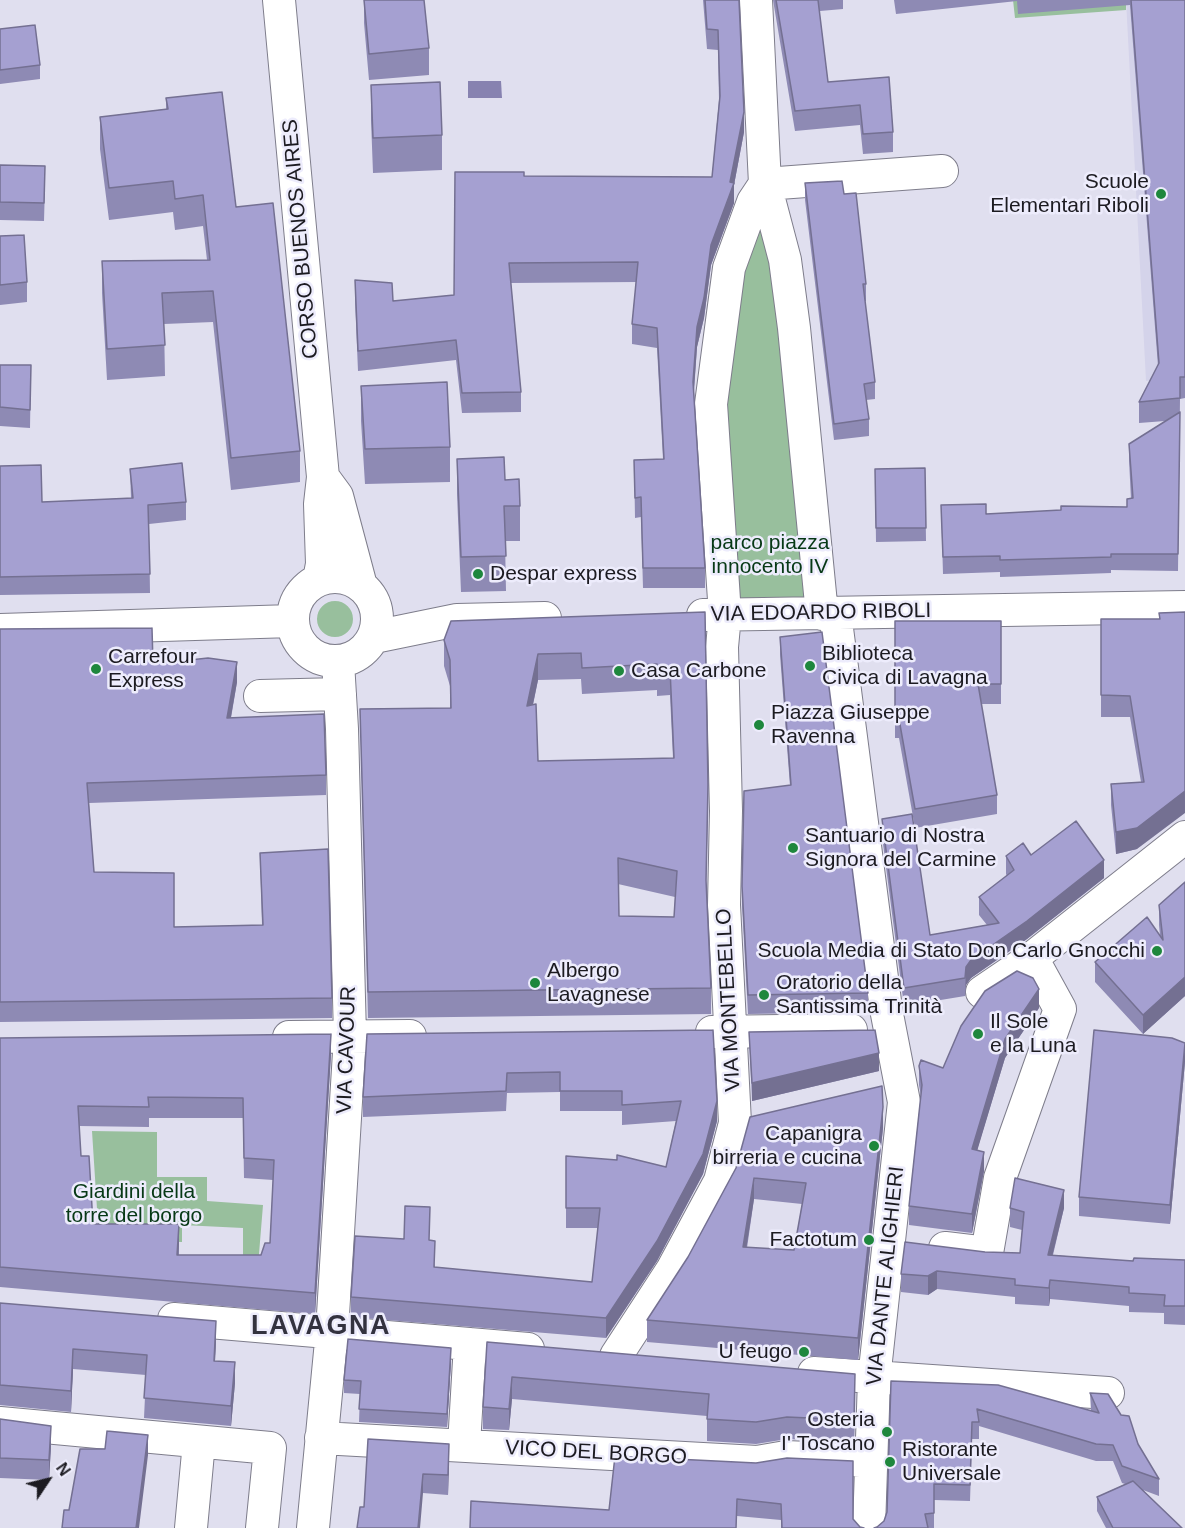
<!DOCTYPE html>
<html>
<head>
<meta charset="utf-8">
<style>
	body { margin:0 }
	#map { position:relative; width:1185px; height:1528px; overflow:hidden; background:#e0dfef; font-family:Helvetica,sans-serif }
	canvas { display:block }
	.north { position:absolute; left:18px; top:1450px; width:60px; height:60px; -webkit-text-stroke:4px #edecfc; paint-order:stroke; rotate:55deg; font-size:16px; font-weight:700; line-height:24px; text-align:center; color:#1c1b21 }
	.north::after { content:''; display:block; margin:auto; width:21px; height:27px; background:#1c1b21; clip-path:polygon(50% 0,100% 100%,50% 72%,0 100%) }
</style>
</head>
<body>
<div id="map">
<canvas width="1185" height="1528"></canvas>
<div class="north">N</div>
</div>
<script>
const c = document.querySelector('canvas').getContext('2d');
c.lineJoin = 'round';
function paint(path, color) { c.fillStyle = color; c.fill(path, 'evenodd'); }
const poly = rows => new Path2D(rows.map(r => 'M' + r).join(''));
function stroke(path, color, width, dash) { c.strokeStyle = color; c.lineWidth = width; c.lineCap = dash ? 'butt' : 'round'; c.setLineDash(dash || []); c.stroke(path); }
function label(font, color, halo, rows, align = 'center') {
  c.font = font + ' Helvetica,sans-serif'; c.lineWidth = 5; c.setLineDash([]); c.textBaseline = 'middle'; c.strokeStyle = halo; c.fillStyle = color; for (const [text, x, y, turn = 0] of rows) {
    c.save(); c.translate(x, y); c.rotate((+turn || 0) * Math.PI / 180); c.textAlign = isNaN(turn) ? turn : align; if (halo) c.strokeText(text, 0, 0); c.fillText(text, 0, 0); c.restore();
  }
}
const built = poly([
	[1126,0,1185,0,1185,379,1146,381]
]);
const green = poly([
	[1013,0,1126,0,1126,10,1015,18],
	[763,199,815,607,734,608,717,405,733,270],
	'317 619a18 18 0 1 1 36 0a18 18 0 1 1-36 0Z',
	[92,1131,157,1132,157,1177,207,1177,207,1201,263,1205,258,1266,243,1266,243,1228,182,1225,182,1242,99,1240]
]);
const water = poly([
	[468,81,501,81,502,98,468,98]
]);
const minor = poly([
	[279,0,323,477,320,504,322,564,319,580],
	[756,0,765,184,785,260,794,328,822,614],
	[765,184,942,171],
	[326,481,337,496,361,586],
	'293 619a42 42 0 1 1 84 0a42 42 0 1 1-84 0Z',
	[835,613,886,1009,904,1102,874,1379,869,1528],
	[703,615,1185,607],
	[0,630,292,621],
	[374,637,457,620,545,618],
	[260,696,340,694],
	[982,992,1032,958,1185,837],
	[712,1032,851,1030],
	[289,1037,410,1036],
	[945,1248,987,1253,1000,1178,1060,1009,1032,958],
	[174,1319,528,1349],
	[616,1356,672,1270,720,1181,735,1123,724,905,726,811,722,647,725,615,711,404,729,268,753,202,765,184],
	[814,1373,1108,1393],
	[0,1423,270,1448,262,1528],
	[321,1438,757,1462,786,1457,871,1461],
	[464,1445,470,1344],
	[191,1528,199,1442],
	[313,1528,332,1331,350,1036,342,729,338,662]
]);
const wall = poly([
	[364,0,429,48,429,75,369,80,364,23],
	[703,0,739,0,744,132,734,185,734,203,711,265,704,318,697,347,694,392,705,568,705,588,643,588,641,517,635,518,634,460,663,459,657,348,632,344,632,324,636,282,511,283,521,392,521,412,462,413,456,360,358,371,355,300,355,280,393,301,454,295,524,176,712,177,719,100,718,50,707,49],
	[773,0,843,0,843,9,820,11,820,16,828,82,889,77,893,132,893,152,863,154,860,125,795,131],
	[894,0,1185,0,1185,398,1180,399,1178,571,1111,570,1111,573,1000,577,1000,572,943,574,941,505,986,514,1127,507,1131,499,1129,460,1129,444,1165,421,1139,423,1139,402,1158,366,1130,5,1018,14,1017,1,896,14],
	[0,29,40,65,40,79,0,84],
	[371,85,442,135,442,170,373,173,371,120],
	[166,98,236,207,300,451,300,482,231,490,213,322,164,324,165,376,107,380,102,293,102,261,207,260,203,226,175,230,173,212,109,220,100,149,100,117,166,109],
	[0,165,45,185,44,221,0,220],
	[805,183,844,194,866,284,866,301,865,301,875,382,875,399,866,400,869,419,869,436,834,440,805,200],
	[0,236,27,282,27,302,0,305],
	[0,365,31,365,30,428,0,426],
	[361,386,450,447,450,482,365,484,361,421],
	[457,459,520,506,520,541,505,541,506,591,461,592,457,494],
	[0,466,42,502,131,498,130,469,186,502,186,520,149,524,150,593,0,595],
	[925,468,926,541,876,542,875,469],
	[705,612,708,811,706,888,711,988,711,1014,368,1018,360,709,450,708,450,686,444,666,444,640],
	[581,679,582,694,657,690,657,696,670,695,673,758,538,761,533,705,538,680],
	[618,884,675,897,674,917,619,916],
	[1185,612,1137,849,1116,854,1111,805,1111,784,1141,782,1130,717,1101,717,1101,619,1159,619,1159,613],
	[895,621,1001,621,1001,704,981,704,997,795,997,814,915,828,899,738,895,738],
	[0,629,237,682,231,718,326,775,326,795,89,803,94,872,174,927,262,925,260,853,332,998,332,1018,0,1022],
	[780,637,868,993,868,1012,748,1014,742,905,742,886,790,786,780,655],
	[882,819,930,935,987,925,979,915,979,897,1007,876,1006,874,1006,856,1031,855,1104,878,1027,939,971,978,966,985,965,996,904,1006,882,836],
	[1185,882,1185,996,1143,1034,1095,982,1095,962,1160,936,1159,925,1159,905],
	[1039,1008,1005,1058,977,1150,984,1171,972,1233,909,1225,909,1206,921,1096,919,1085,919,1066,943,1068],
	[713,1030,717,1121,703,1174,657,1261,606,1338,351,1317,351,1297,404,1239,429,1240,435,1267,592,1282,598,1228,566,1228,566,1156,666,1167,676,1121,622,1125,622,1111,560,1111,560,1092,507,1093,506,1111,363,1117,363,1097],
	[749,1032,879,1071,752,1101],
	[0,1038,331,1054,315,1314,0,1287],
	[149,1118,243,1118,244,1178,273,1180,270,1243,261,1255,179,1255,179,1244,93,1224,81,1156,79,1126,149,1127],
	[1185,1062,1170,1224,1079,1216,1079,1197],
	[883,1128,858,1360,647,1342,647,1320,688,1257,736,1168],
	[754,1199,802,1204,794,1250,747,1248],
	[1010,1208,1064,1208,1053,1255,1133,1261,1185,1260,1185,1325,1164,1324,1164,1313,1129,1312,1129,1306,1050,1299,1049,1306,1015,1304,1015,1297,937,1289,928,1295,901,1292,901,1274,985,1252,1020,1253,1022,1230,1010,1227],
	[0,1303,216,1341,215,1361,235,1383,231,1426,144,1418,146,1375,73,1369,71,1412,0,1405],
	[487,1342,855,1395,854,1442,787,1439,756,1444,707,1441,707,1416,512,1399,509,1430,483,1429,483,1407],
	[451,1361,447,1427,359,1422,360,1394,344,1393,344,1380],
	[891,1381,1091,1411,1090,1393,1138,1444,1159,1479,1159,1496,1143,1490,1182,1528,1106,1528,1097,1511,1097,1497,1125,1484,1122,1483,1113,1461,1096,1461,979,1426,979,1439,972,1439,970,1501,934,1500,934,1528,874,1528,877,1527,884,1521,887,1512],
	[0,1419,51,1446,49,1480,0,1478],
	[368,1439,449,1463,448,1495,423,1493],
	[615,1456,853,1519,860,1527,864,1528,781,1528,781,1520,737,1516,736,1528,470,1528,609,1510]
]);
const shadedWall = poly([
	[744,112,744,132,734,185,734,203,711,265,704,318,697,347,693,402,693,382,697,327,711,245,730,182],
	[538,654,538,680,527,732,527,706],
	[237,662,237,682,227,739,227,718],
	[1185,791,1185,813,1137,849,1116,854,1116,832],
	[1104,860,1104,878,1027,939,971,978,966,985,965,996,966,967,971,960],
	[1185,977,1185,996,1143,1034,1143,1015],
	[1039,989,1039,1008,1005,1058,972,1168,972,1149,1005,1039],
	[331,1034,331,1054,315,1314,315,1293],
	[1185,1043,1185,1062,1170,1224,1170,1205],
	[879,1053,879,1071,752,1101,752,1083],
	[717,1101,717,1121,703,1174,657,1261,606,1338,606,1318],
	[883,1107,883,1128,858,1360,858,1338],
	[984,1152,984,1171,972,1233,972,1214],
	[754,1178,754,1199,743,1269,743,1247],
	[1064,1190,1064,1208,1048,1273,1048,1255],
	[179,1224,179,1244,177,1275,177,1255],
	[937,1271,937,1289,928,1295,928,1276],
	[1050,1280,1050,1299,1049,1306,1049,1288],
	[216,1321,216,1341,214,1381,214,1361],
	[451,1348,451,1361,447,1427,447,1414],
	[73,1349,73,1369,71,1412,71,1391],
	[235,1362,235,1383,231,1426,231,1406],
	[855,1374,855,1395,854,1442,854,1420],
	[512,1377,512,1399,509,1430,509,1409],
	[51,1426,51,1446,49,1480,49,1460],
	[148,1435,148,1455,139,1528,136,1528],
	[449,1444,449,1463,448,1495,448,1475],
	[423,1474,423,1493,420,1528,418,1528]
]);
const building = poly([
	[364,0,424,0,429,48,369,54,364,0],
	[705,0,739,0,744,112,730,182,734,183,711,245,704,298,697,327,693,382,705,568,643,568,641,497,635,498,634,460,664,459,657,328,632,324,638,262,509,263,521,392,462,393,456,340,358,351,355,280,392,283,393,301,454,295,455,172,524,172,524,176,712,177,720,96,718,30,707,29,705,0],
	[776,0,818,0,828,82,889,77,893,132,863,134,860,105,795,111,776,0],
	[1131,0,1185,0,1185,377,1180,377,1180,398,1139,402,1159,363,1131,0],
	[35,25,40,65,0,70,0,29,35,25],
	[440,82,442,135,373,138,371,85,440,82],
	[222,92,236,207,273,203,300,451,231,458,213,291,162,293,165,345,107,349,102,261,210,260,203,195,175,199,173,181,109,188,100,117,168,109,166,98,222,92],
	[0,165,45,166,44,203,0,202,0,165],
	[842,181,844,194,856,193,866,284,863,284,875,382,864,384,869,419,834,424,805,183,842,181],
	[24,235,27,282,0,285,0,236,24,235],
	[0,365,31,365,30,410,0,407,0,365],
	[447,382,450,447,365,449,361,386,447,382],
	[1180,412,1178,554,1111,554,1111,557,1000,560,1000,556,943,557,941,505,986,504,986,514,1061,510,1061,506,1127,507,1127,499,1133,498,1129,444,1180,412],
	[504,457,505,480,519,479,520,506,504,506,506,556,461,557,457,459,504,457],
	[182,463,186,502,148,505,150,574,0,577,0,466,41,465,42,502,133,498,130,469,182,463],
	[925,468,926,528,876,528,875,469,925,468],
	[705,612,708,785,706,880,711,988,368,992,360,709,451,708,450,660,444,640,451,621,705,612],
	[581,653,582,668,657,664,657,670,670,669,674,758,538,761,536,704,527,706,538,654,581,653],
	[618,858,677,871,674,917,619,916,618,858],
	[1185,612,1185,791,1137,828,1116,832,1111,784,1144,782,1130,696,1101,695,1101,619,1160,619,1159,613,1185,612],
	[895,621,1001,621,1001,684,978,684,997,795,915,809,899,719,895,719,895,621],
	[152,628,153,664,208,658,237,662,227,718,324,714,326,775,87,783,94,872,174,873,174,927,263,925,260,853,328,849,332,998,0,1002,0,629,152,628],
	[822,632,868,993,748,995,742,886,744,791,791,785,780,637,822,632],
	[912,814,930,935,999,923,979,897,1014,870,1006,856,1023,843,1031,855,1076,821,1104,860,1027,921,971,960,966,967,965,978,904,988,882,819,912,814],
	[1185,882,1185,977,1143,1015,1095,962,1147,917,1163,940,1159,905,1185,882],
	[1017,971,1033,978,1039,989,1005,1039,972,1149,984,1152,972,1214,909,1206,922,1085,919,1066,921,1060,943,1068,961,1026,985,991,1017,971],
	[713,1030,717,1101,703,1154,657,1241,606,1318,351,1297,355,1236,404,1239,405,1206,430,1207,429,1240,435,1241,434,1267,592,1282,600,1208,566,1208,566,1156,617,1160,617,1155,666,1167,681,1101,622,1105,622,1091,560,1091,560,1072,507,1073,506,1091,363,1097,367,1034,713,1030],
	[875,1030,879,1053,752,1083,749,1032,875,1030],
	[1094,1030,1172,1038,1185,1043,1170,1205,1079,1197,1094,1030],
	[331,1034,315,1293,0,1267,0,1038,331,1034],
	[148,1097,243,1098,244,1158,274,1160,270,1243,265,1243,261,1255,177,1255,179,1224,93,1224,89,1156,81,1156,78,1106,149,1107,148,1097],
	[882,1086,883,1107,858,1338,647,1320,688,1257,736,1168,750,1117,882,1086],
	[754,1178,806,1183,794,1250,743,1247,754,1178],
	[1015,1178,1064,1190,1048,1255,1133,1261,1134,1258,1185,1260,1185,1306,1164,1306,1165,1295,1129,1293,1129,1287,1050,1280,1049,1288,1015,1285,1015,1279,937,1271,928,1276,901,1274,905,1242,985,1252,1020,1253,1024,1212,1010,1208,1015,1178],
	[0,1303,216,1321,214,1361,235,1362,231,1406,144,1398,147,1355,73,1349,71,1391,0,1385,0,1303],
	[348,1339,451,1348,447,1414,359,1409,361,1381,344,1380,348,1339],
	[487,1342,855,1374,854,1420,787,1417,756,1422,707,1419,709,1394,512,1377,509,1409,483,1407,487,1342],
	[891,1381,998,1385,1099,1413,1090,1393,1108,1394,1121,1415,1129,1416,1138,1444,1159,1479,1122,1466,1113,1445,1096,1444,977,1409,979,1422,972,1422,970,1485,934,1484,934,1513,925,1514,928,1528,874,1528,877,1527,884,1521,887,1512,891,1381],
	[0,1419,51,1426,49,1460,0,1458,0,1419],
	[107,1431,148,1435,136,1528,62,1528,64,1510,69,1510,80,1449,105,1449,107,1431],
	[368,1439,449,1444,448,1475,423,1474,418,1528,357,1528,360,1507,364,1507,368,1439],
	[615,1456,756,1463,787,1458,853,1461,853,1519,860,1527,864,1528,782,1528,781,1504,737,1499,736,1528,470,1528,471,1501,609,1510,615,1456],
	[1133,1481,1182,1528,1113,1528,1097,1497,1133,1481]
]);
const markers = [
	[1161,194,6,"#1e873d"],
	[478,574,6,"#1e873d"],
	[810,666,6,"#1e873d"],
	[96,669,6,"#1e873d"],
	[619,671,6,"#1e873d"],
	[759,725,6,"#1e873d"],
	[793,848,6,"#1e873d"],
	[1157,951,6,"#1e873d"],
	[535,983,6,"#1e873d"],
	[764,995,6,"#1e873d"],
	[978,1034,6,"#1e873d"],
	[874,1146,6,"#1e873d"],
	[869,1240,6,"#1e873d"],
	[804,1352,6,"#1e873d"],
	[887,1432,6,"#1e873d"],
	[890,1462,6,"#1e873d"]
];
const poiNames = [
	["Scuole",1149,182,"right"],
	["Elementari Riboli",1149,206,"right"],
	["Despar express",490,574],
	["Biblioteca",822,654],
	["Civica di Lavagna",822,678],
	["Carrefour",108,657],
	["Express",108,681],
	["Casa Carbone",631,671],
	["Piazza Giuseppe",771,713],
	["Ravenna",771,737],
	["Santuario di Nostra",805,836],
	["Signora del Carmine",805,860],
	["Scuola Media di Stato Don Carlo Gnocchi",1145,951,"right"],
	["Albergo",547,971],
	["Lavagnese",547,995],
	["Oratorio della",776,983],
	["Santissima Trinità",776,1007],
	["Il Sole",990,1022],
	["e la Luna",990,1046],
	["Capanigra",862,1134,"right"],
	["birreria e cucina",862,1158,"right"],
	["Factotum",857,1240,"right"],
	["U feugo",792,1352,"right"],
	["Osteria",875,1420,"right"],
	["I' Toscano",875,1444,"right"],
	["Ristorante",902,1450],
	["Universale",902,1474]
];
const streetNames = [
	["CORSO BUENOS AIRES",301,239,-95],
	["VIA EDOARDO RIBOLI",821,613,-1],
	["VIA MONTEBELLO",729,1000,-93],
	["VIA CAVOUR",347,1050,-88],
	["VIA DANTE ALIGHIERI",886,1276,-84],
	["VICO DEL BORGO",596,1453,3]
];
const parkNames = [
	["parco piazza",770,543],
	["innocento IV",770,567],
	["Giardini della",134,1192],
	["torre del borgo",134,1216]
];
const districtNames = [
	["LAVAGNA",321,1327]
];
paint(built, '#d4d3ea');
paint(green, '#98bf9d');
paint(water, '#8782b0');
stroke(minor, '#7e7d8b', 34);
stroke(minor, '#fff', 32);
paint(wall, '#8e8ab4');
paint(shadedWall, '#747092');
paint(building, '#a5a0d1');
stroke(building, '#747092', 1.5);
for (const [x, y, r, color] of markers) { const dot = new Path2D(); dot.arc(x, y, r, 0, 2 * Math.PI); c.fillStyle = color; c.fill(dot); stroke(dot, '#edecfc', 2); }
label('21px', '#1c1b21', '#edecfc', poiNames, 'left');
label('21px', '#1c1b21', '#edecfc', streetNames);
label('21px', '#073916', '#edecfc', parkNames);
c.letterSpacing = '1.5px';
label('bold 27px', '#33323f', '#edecfc', districtNames);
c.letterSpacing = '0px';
</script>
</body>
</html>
